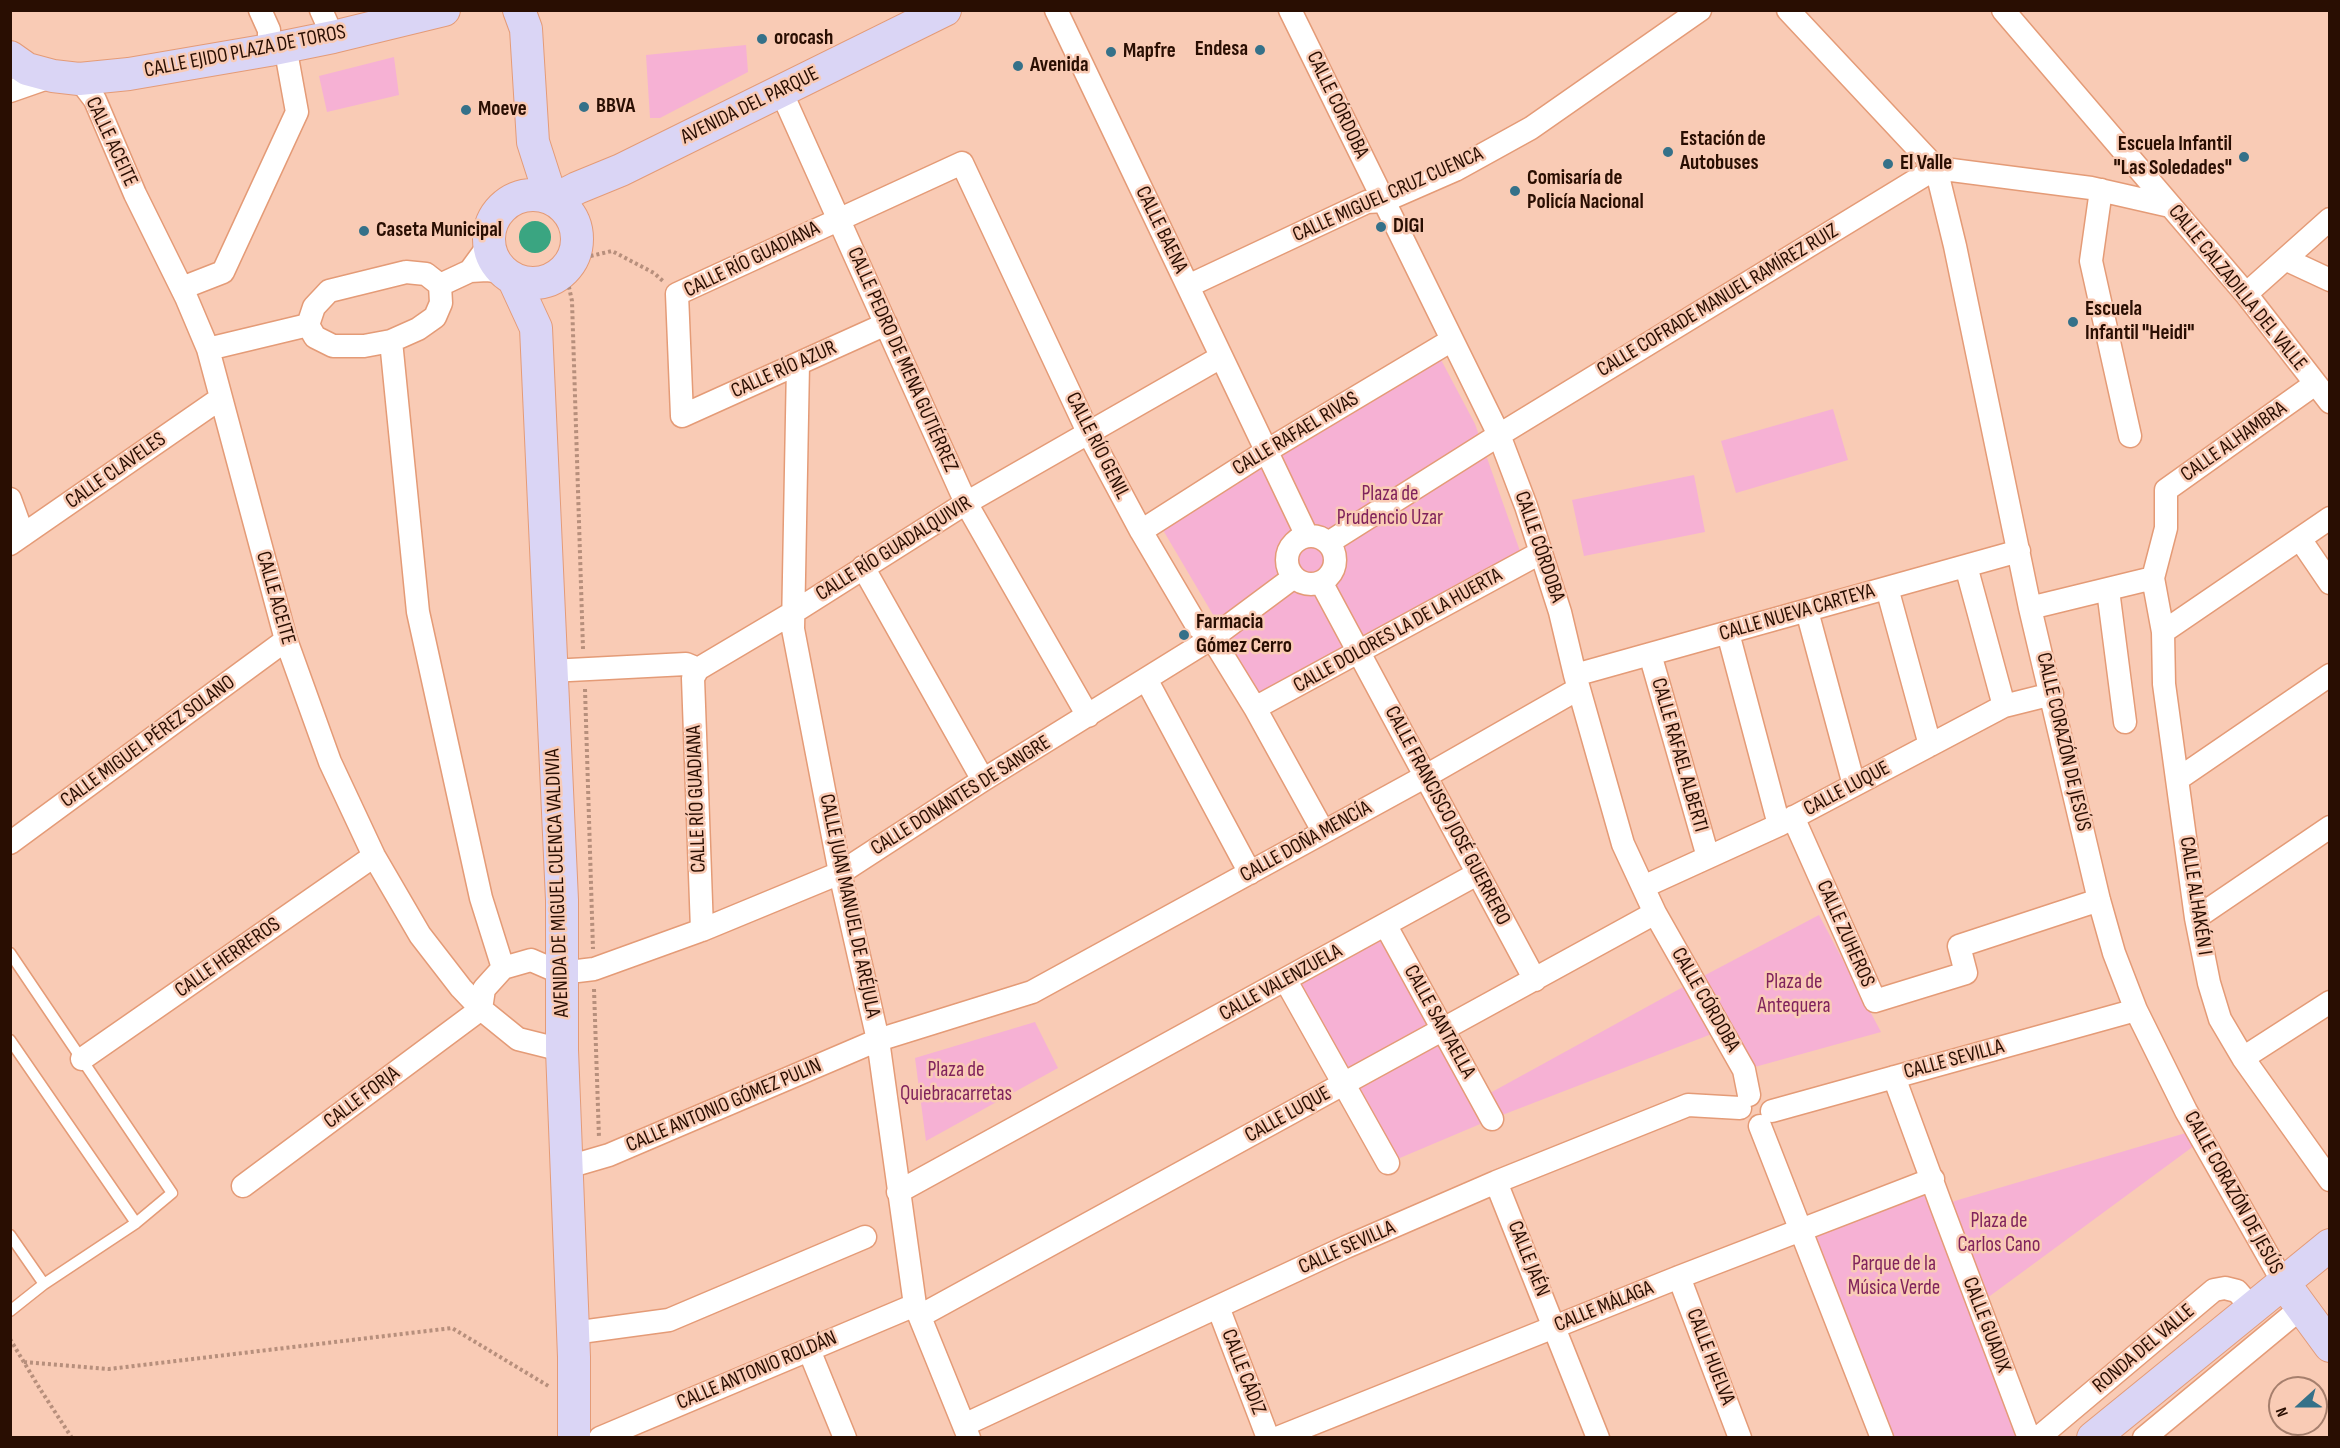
<!DOCTYPE html>
<html>
<head>
<meta charset="utf-8">
<style>
	body { margin:0 }
	#map { position:relative; width:2340px; height:1448px; overflow:hidden; background:#f9cbb5; font-family:"Sofia Sans Condensed",sans-serif }
	canvas { display:block }
	.frame { position:absolute; inset:0; border:12px solid #290e02; pointer-events:none }
	.north { position:absolute; left:2268px; top:1376px; width:60px; height:60px; box-sizing:border-box; background:#f9cbb5; border:2px solid #a67f6d; border-radius:50%; rotate:249deg; font-size:16px; font-weight:700; line-height:24px; text-align:center; color:#290e02 }
	.north::after { content:''; display:block; margin:auto; width:21px; height:27px; background:#357189; clip-path:polygon(50% 0,100% 100%,50% 72%,0 100%) }
</style>
</head>
<body>
<div id="map">
<canvas width="2340" height="1448"></canvas>
<div class="frame"></div>
<div class="north">N</div>
</div>
<script>
const c = document.querySelector('canvas').getContext('2d');
c.lineJoin = 'round';
function paint(path, color) { c.fillStyle = color; c.fill(path, 'evenodd'); }
const poly = rows => new Path2D(rows.map(r => 'M' + r).join(''));
function stroke(path, color, width, dash) { c.strokeStyle = color; c.lineWidth = width; c.lineCap = dash ? 'butt' : 'round'; c.setLineDash(dash || []); c.stroke(path); }
function label(font, color, halo, rows, align = 'center') {
  c.font = font + ' "Sofia Sans Condensed",sans-serif'; c.lineWidth = 5; c.setLineDash([]); c.textBaseline = 'middle'; c.strokeStyle = halo; c.fillStyle = color; for (const [text, x, y, turn = 0] of rows) {
    c.save(); c.translate(x, y); c.rotate((+turn || 0) * Math.PI / 180); c.textAlign = isNaN(turn) ? turn : align; if (halo) c.strokeText(text, 0, 0); c.fillText(text, 0, 0); c.restore();
  }
}
const green = poly([
	[746,45,748,72,660,118,650,118,646,55],
	[394,57,399,95,327,112,319,76],
	[1438,354,1475,424,1521,554,1261,696,1160,525],
	[1833,409,1848,460,1736,493,1721,441],
	[1694,475,1705,532,1584,556,1572,500],
	[1819,915,1881,1032,1744,1070,1722,1030,1492,1119,1388,1163,1286,981,1386,926,1481,1098,1694,981],
	[1035,1022,1058,1068,926,1141,915,1058],
	[2196,1130,2202,1140,1979,1304,2029,1437,1882,1437,1801,1231,1933,1179,1941,1205]
]);
const water = poly([
	'519 237a16 16 0 1 1 32 0a16 16 0 1 1-32 0Z'
]);
const path = poly([
	[573,260,612,251,654,273,663,281],
	[565,269,572,301,583,649],
	[585,689,593,949],
	[594,989,599,1138],
	[10,1339,40,1389,72,1438],
	[24,1362,109,1369,452,1328,550,1387]
]);
const lane = poly([
	[10,953,172,1193,136,1223,44,1284,10,1311],
	[10,1040,136,1223],
	[10,1235,44,1284]
]);
const street = poly([
	[260,10,269,30,269,50],
	[321,10,333,37],
	[1056,10,1307,536],
	[1290,10,1499,435,1526,506,1560,612,1575,675,1623,844,1655,913,1744,1070,1749,1095],
	[1788,10,1936,168,1955,246,2030,608,2099,900,2114,953,2136,1010,2186,1111,2283,1282],
	[2003,10,2246,294,2330,402],
	[79,79,95,100,135,194,186,297,208,349,286,640,330,762,374,856,420,935,461,988,481,1009,518,1039,562,1050],
	[10,91,53,76],
	[781,91,966,503,1088,716],
	[1936,168,2091,188,2170,206],
	[2101,190,2091,261,2130,436],
	[2287,260,2330,280],
	[470,271,489,245],
	[406,272,426,274,440,285,441,303,435,317,418,329,391,341,364,346,333,346,315,337,308,325,314,307,329,291,406,272],
	[440,285,470,271,487,270,504,272],
	[1188,286,1367,202,1384,201,1455,170,1531,128,1700,10],
	[182,288,223,272,297,112,285,46],
	[2246,294,2330,219],
	[886,324,682,416,677,294,962,163,1088,432,1141,531,1197,626,1212,638,1255,708,1323,831],
	[208,349,308,325],
	[798,364,793,629,840,873,878,1040,915,1305,969,1438],
	[2315,384,2166,490,2166,528,2153,578,2163,632,2164,684,2196,918,2209,983,2220,1019,2243,1058,2330,1180],
	[10,499,23,535],
	[1141,531,1268,450,1452,340],
	'1287 560a24 24 0 1 1 48 0a24 24 0 1 1-48 0Z',
	[2300,539,2330,583],
	[1328,543,1499,435,1936,168],
	[10,544,221,398],
	[1966,566,2004,706],
	[863,567,983,780],
	[1321,582,1535,980],
	[1887,588,1930,745],
	[2108,590,2125,722],
	[2030,608,2153,578],
	[1807,611,1854,785],
	[2163,632,2330,518],
	[1728,633,1779,825],
	[1650,654,1708,857],
	[698,669,693,678,702,930],
	[550,671,686,664,698,669,794,612,966,503,1221,357],
	[1575,675,2019,551],
	[1146,679,1250,873],
	[1255,708,1540,553],
	[2178,779,2330,675],
	[1793,817,1875,1001,1966,973,1959,946,2099,900],
	[10,843,286,640],
	[1643,887,1779,825,2004,706,2052,694],
	[2196,918,2330,827],
	[1386,926,1492,1119],
	[503,968,531,960,561,973,594,969,702,930,840,873,983,780,1212,638,1294,577],
	[1286,981,1388,1163],
	[2243,1058,2330,1002],
	[82,1059,374,856],
	[1894,1077,1941,1205,2029,1438],
	[1772,1111,2136,1010],
	[1760,1126,1882,1438],
	[568,1167,609,1155,878,1040,1032,992,1426,776,1578,689],
	[1496,1182,1598,1438],
	[243,1186,481,1009,484,989,503,968,481,898,418,612,391,341],
	[898,1192,1477,874],
	[1679,1277,1740,1438],
	[1218,1307,1268,1438],
	[920,1316,1655,913],
	[573,1333,669,1320,865,1237],
	[809,1350,845,1438],
	[964,1425,1346,1247,1496,1182,1688,1105,1740,1108],
	[600,1438,915,1305],
	[1277,1438,1679,1277,1933,1179],
	[2038,1438,2214,1290,2225,1288,2237,1291,2251,1307],
	[2144,1438,2301,1308]
]);
const secondary = poly([
	[519,10,526,29,533,142,551,198],
	[10,57,27,69,53,76,79,79,129,74,269,50,333,37,444,10],
	'489 239a44 44 0 1 1 88 0a44 44 0 1 1-88 0Z',
	[554,200,577,188,621,170,945,10],
	[513,278,536,328,562,900,562,1050,574,1357,574,1438],
	[2283,1282,2330,1346],
	[2093,1438,2330,1245]
]);
const markers = [
	[762,39,6,"#357189"],
	[1260,50,6,"#357189"],
	[1111,52,6,"#357189"],
	[1018,66,6,"#357189"],
	[584,107,6,"#357189"],
	[466,110,6,"#357189"],
	[1668,152,6,"#357189"],
	[2244,157,6,"#357189"],
	[1888,164,6,"#357189"],
	[1515,191,6,"#357189"],
	[1381,227,6,"#357189"],
	[364,231,6,"#357189"],
	[2073,322,6,"#357189"],
	[1184,635,6,"#357189"]
];
const poiNames = [
	["orocash",774,39],
	["Endesa",1248,50,"right"],
	["Mapfre",1123,52],
	["Avenida",1030,66],
	["BBVA",596,107],
	["Moeve",478,110],
	["Estación de",1680,140],
	["Autobuses",1680,164],
	["Escuela Infantil",2232,145,"right"],
	["\"Las Soledades\"",2232,169,"right"],
	["El Valle",1900,164],
	["Comisaría de",1527,179],
	["Policía Nacional",1527,203],
	["DIGI",1393,227],
	["Caseta Municipal",376,231],
	["Escuela",2085,310],
	["Infantil \"Heidi\"",2085,334],
	["Farmacia",1196,623],
	["Gómez Cerro",1196,647]
];
const streetNames = [
	["CALLE EJIDO PLAZA DE TOROS",245,52,-11],
	["CALLE CÓRDOBA",1337,105,64],
	["AVENIDA DEL PARQUE",750,106,-26],
	["CALLE ACEITE",111,142,65],
	["CALLE MIGUEL CRUZ CUENCA",1388,195,-24],
	["CALLE BAENA",1161,230,64],
	["CALLE RÍO GUADIANA",752,260,-26],
	["CALLE CALZADILLA DEL VALLE",2237,288,51],
	["CALLE COFRADE MANUEL RAMÍREZ RUIZ",1718,301,-31],
	["CALLE PEDRO DE MENA GUTIÉRREZ",902,360,66],
	["CALLE RÍO AZUR",784,370,-24],
	["CALLE RAFAEL RIVAS",1296,434,-31],
	["CALLE ALHAMBRA",2234,442,-35],
	["CALLE RÍO GENIL",1097,446,63],
	["CALLE CLAVELES",116,471,-35],
	["CALLE CÓRDOBA",1539,547,71],
	["CALLE RÍO GUADALQUIVIR",894,549,-32],
	["CALLE ACEITE",275,598,74],
	["CALLE NUEVA CARTEYA",1797,613,-16],
	["CALLE DOLORES LA DE LA HUERTA",1398,631,-29],
	["CALLE MIGUEL PÉREZ SOLANO",148,742,-36],
	["CALLE CORAZÓN DE JESÚS",2063,742,77],
	["CALLE RAFAEL ALBERTI",1679,755,74],
	["CALLE LUQUE",1847,789,-28],
	["CALLE DONANTES DE SANGRE",961,796,-32],
	["CALLE RÍO GUADIANA",697,799,-92],
	["CALLE FRANCISCO JOSÉ GUERRERO",1447,816,62],
	["CALLE DOÑA MENCÍA",1306,842,-29],
	["AVENIDA DE MIGUEL CUENCA VALDIVIA",558,883,-92],
	["CALLE ALHAKÉN I",2195,896,81],
	["CALLE JUAN MANUEL DE ARÉJULA",849,906,78],
	["CALLE ZUHEROS",1845,934,66],
	["CALLE HERREROS",228,958,-35],
	["CALLE VALENZUELA",1281,983,-29],
	["CALLE CÓRDOBA",1705,1000,60],
	["CALLE SANTAELLA",1439,1022,61],
	["CALLE SEVILLA",1954,1060,-15],
	["CALLE FORJA",362,1098,-37],
	["CALLE ANTONIO GÓMEZ PULIN",724,1106,-23],
	["CALLE LUQUE",1288,1115,-29],
	["CALLE CORAZÓN DE JESÚS",2233,1193,61],
	["CALLE SEVILLA",1347,1248,-24],
	["CALLE JAÉN",1528,1259,68],
	["CALLE MÁLAGA",1604,1307,-22],
	["CALLE GUADIX",1986,1325,69],
	["RONDA DEL VALLE",2144,1349,-40],
	["CALLE HUELVA",1710,1357,69],
	["CALLE ANTONIO ROLDÁN",757,1371,-23],
	["CALLE CÁDIZ",1243,1372,69]
];
const parkNames = [
	["Plaza de",1390,495],
	["Prudencio Uzar",1390,519],
	["Plaza de",1794,983],
	["Antequera",1794,1007],
	["Plaza de",956,1071],
	["Quiebracarretas",956,1095],
	["Plaza de",1999,1222],
	["Carlos Cano",1999,1246],
	["Parque de la",1894,1265],
	["Música Verde",1894,1289]
];
paint(green, '#f6b1d4');
paint(water, '#3aa581');
stroke(lane, '#e49b77', 13);
stroke(street, '#e49b77', 25);
stroke(secondary, '#e49b77', 34);
stroke(path, '#b78f7c', 4, [3, 3]);
stroke(lane, '#fff', 10);
stroke(street, '#fff', 22);
stroke(secondary, '#dad5f5', 32);
for (const [x, y, r, color] of markers) { const dot = new Path2D(); dot.arc(x, y, r, 0, 2 * Math.PI); c.fillStyle = color; c.fill(dot); stroke(dot, '#f9cbb5', 2); }
label('bold 21px', '#290e02', '#f9cbb5', poiNames, 'left');
label('21px', '#290e02', '#f9cbb5', streetNames);
label('21px', '#80235c', '#f9cbb5', parkNames);
</script>
</body>
</html>
